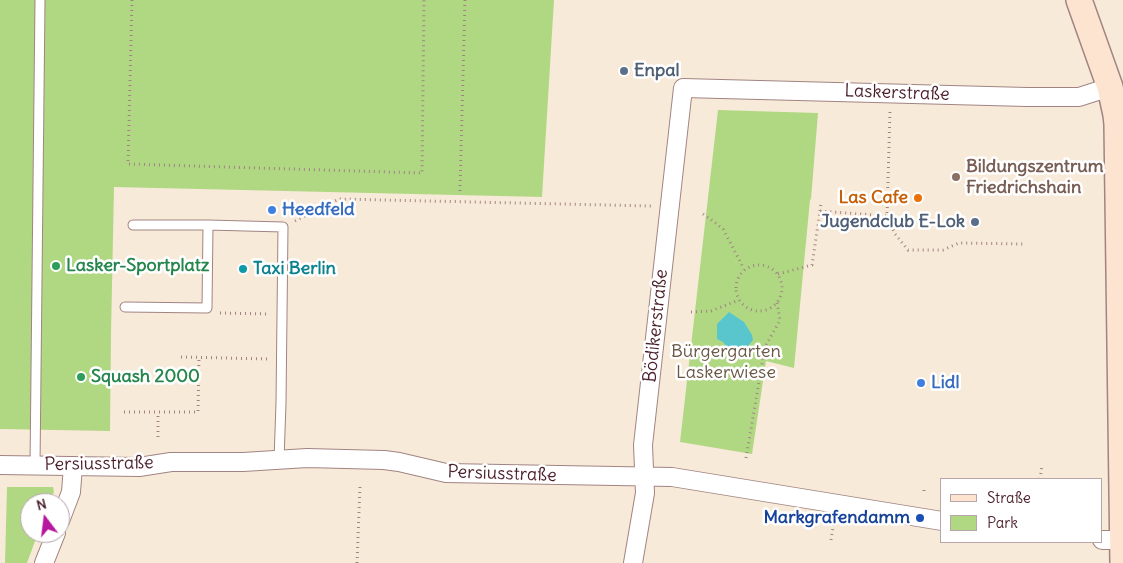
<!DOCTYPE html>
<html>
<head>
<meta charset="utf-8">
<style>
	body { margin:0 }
	#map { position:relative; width:1123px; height:563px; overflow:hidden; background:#f8ead9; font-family:Delius,sans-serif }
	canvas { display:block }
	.legend { position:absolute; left:940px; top:478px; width:162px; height:65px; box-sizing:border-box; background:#fff; border:1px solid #b7a5aa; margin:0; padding:6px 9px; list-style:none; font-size:15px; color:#4a1f2b }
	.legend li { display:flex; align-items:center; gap:10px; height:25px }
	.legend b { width:25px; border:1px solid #b7a5aa }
	.north { position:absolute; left:20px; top:493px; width:50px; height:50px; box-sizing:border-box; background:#fff; border:1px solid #b7a5aa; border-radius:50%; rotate:345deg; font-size:14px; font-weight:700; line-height:20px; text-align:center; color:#4a1f2b }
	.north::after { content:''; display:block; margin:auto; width:18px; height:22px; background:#b5179e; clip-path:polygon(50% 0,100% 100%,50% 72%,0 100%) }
</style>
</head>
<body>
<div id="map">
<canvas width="1123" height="563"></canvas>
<ul class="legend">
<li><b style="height:6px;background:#fde4d1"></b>Straße</li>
<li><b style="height:14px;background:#b0d883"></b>Park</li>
</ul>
<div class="north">N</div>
</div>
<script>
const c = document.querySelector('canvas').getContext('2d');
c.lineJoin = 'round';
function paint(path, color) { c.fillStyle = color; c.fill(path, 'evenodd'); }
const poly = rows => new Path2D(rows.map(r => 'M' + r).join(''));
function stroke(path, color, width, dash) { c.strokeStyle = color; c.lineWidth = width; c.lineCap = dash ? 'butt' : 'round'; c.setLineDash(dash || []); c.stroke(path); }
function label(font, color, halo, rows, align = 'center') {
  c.font = font + ' Delius,sans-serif'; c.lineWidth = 5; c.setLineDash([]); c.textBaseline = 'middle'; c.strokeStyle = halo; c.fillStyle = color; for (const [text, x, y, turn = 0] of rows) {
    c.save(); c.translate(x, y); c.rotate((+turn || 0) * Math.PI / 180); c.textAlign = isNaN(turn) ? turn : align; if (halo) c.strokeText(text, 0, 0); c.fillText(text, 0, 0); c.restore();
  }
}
const green = poly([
	[0,0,554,0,542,197,114,187,111,334,110,431,0,429],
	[718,110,818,113,811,199,810,200,794,368,766,361,752,454,680,442],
	[7,487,53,487,54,492,49,503,30,503,30,533,38,533,27,563,5,563]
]);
const water = poly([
	[729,312,744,322,752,335,753,340,749,345,743,356,728,349,723,342,717,339,717,324]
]);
const path = poly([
	[132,0,128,164,422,173,424,0],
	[460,191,465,0],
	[820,211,821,203],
	[703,214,713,221,723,229,744,269],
	[887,216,895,234,908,250,943,250,959,243,1024,244],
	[295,221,339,199,651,206],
	'736 288a23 23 0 1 1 46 0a23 23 0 1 1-46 0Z',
	[778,274,812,265,820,211,887,216,890,111],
	[691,312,711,311,739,300],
	[220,313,269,314],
	[181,357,268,359],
	[124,412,198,412,199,357],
	[158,437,158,412],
	[746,458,765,347,780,320,777,302],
	[1040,479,1042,465],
	[924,491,924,487],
	[831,540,834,521],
	[357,563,360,486]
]);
const lane = poly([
	[133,225,208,225],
	[125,307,207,308,208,225,283,227,281,403,279,460],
	[35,466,40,0]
]);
const street = poly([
	[0,465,139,467,171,462,243,462,307,458,384,460,399,462,446,473,672,477,942,521],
	[60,521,71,492,73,466],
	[1102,540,1122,540],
	[44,563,56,533],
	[633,563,645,493,643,445,683,88,1027,97,1079,97,1110,87]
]);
const secondary = poly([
	[1079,0,1110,87,1116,115,1117,124,1123,563]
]);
const markers = [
	[624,71,5,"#5c6f8a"],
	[956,177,5,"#8d6e63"],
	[918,198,5,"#e8710a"],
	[272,210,5,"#3f7fe0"],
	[975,222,5,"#5c6f8a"],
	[56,266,5,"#2e9e5b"],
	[243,269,5,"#0f9aa8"],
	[81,377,5,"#2e9e5b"],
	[921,383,5,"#3f7fe0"],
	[920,518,5,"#1a4fb4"]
];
const serviceNames = [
	["Enpal",634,71],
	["Jugendclub E-Lok",965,222,"right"]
];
const streetNames = [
	["Laskerstraße",897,93,2],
	["Bödikerstraße",656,326,-84],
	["Persiusstraße",99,464,-1],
	["Persiusstraße",502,474,2]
];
const educationNames = [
	["Bildungszentrum",966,167],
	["Friedrichshain",966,188]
];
const foodNames = [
	["Las Cafe",908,198]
];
const shopNames = [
	["Heedfeld",282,210],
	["Lidl",931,383]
];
const leisureNames = [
	["Lasker-Sportplatz",66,266],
	["Squash 2000",91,377]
];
const cultureNames = [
	["Taxi Berlin",253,269]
];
const parkNames = [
	["Bürgergarten",726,352],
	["Laskerwiese",726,373]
];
const transitNames = [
	["Markgrafendamm",910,518]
];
paint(green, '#b0d883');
paint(water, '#59c6cd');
stroke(lane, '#a18482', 11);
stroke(street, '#a18482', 20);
stroke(secondary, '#a18482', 28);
stroke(path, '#a18482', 3, [1, 4]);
stroke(lane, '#fff', 9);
stroke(street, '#fff', 18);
stroke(secondary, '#fde4d1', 25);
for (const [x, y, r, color] of markers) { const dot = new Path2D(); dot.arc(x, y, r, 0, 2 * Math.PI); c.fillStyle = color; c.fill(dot); stroke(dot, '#fff', 2); }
label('bold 18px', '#4e5e75', '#fff', serviceNames, 'left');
label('18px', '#4a1f2b', '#fff', streetNames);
label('bold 18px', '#785e54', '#fff', educationNames, 'left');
label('bold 18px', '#c56008', '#fff', foodNames, 'right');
label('bold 18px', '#366cbe', '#fff', shopNames, 'left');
label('bold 18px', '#27864d', '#fff', leisureNames, 'left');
label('bold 18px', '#0d838f', '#fff', cultureNames, 'left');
label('18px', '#695645', '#fff', parkNames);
label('bold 18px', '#164399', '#fff', transitNames, 'right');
</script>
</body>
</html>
